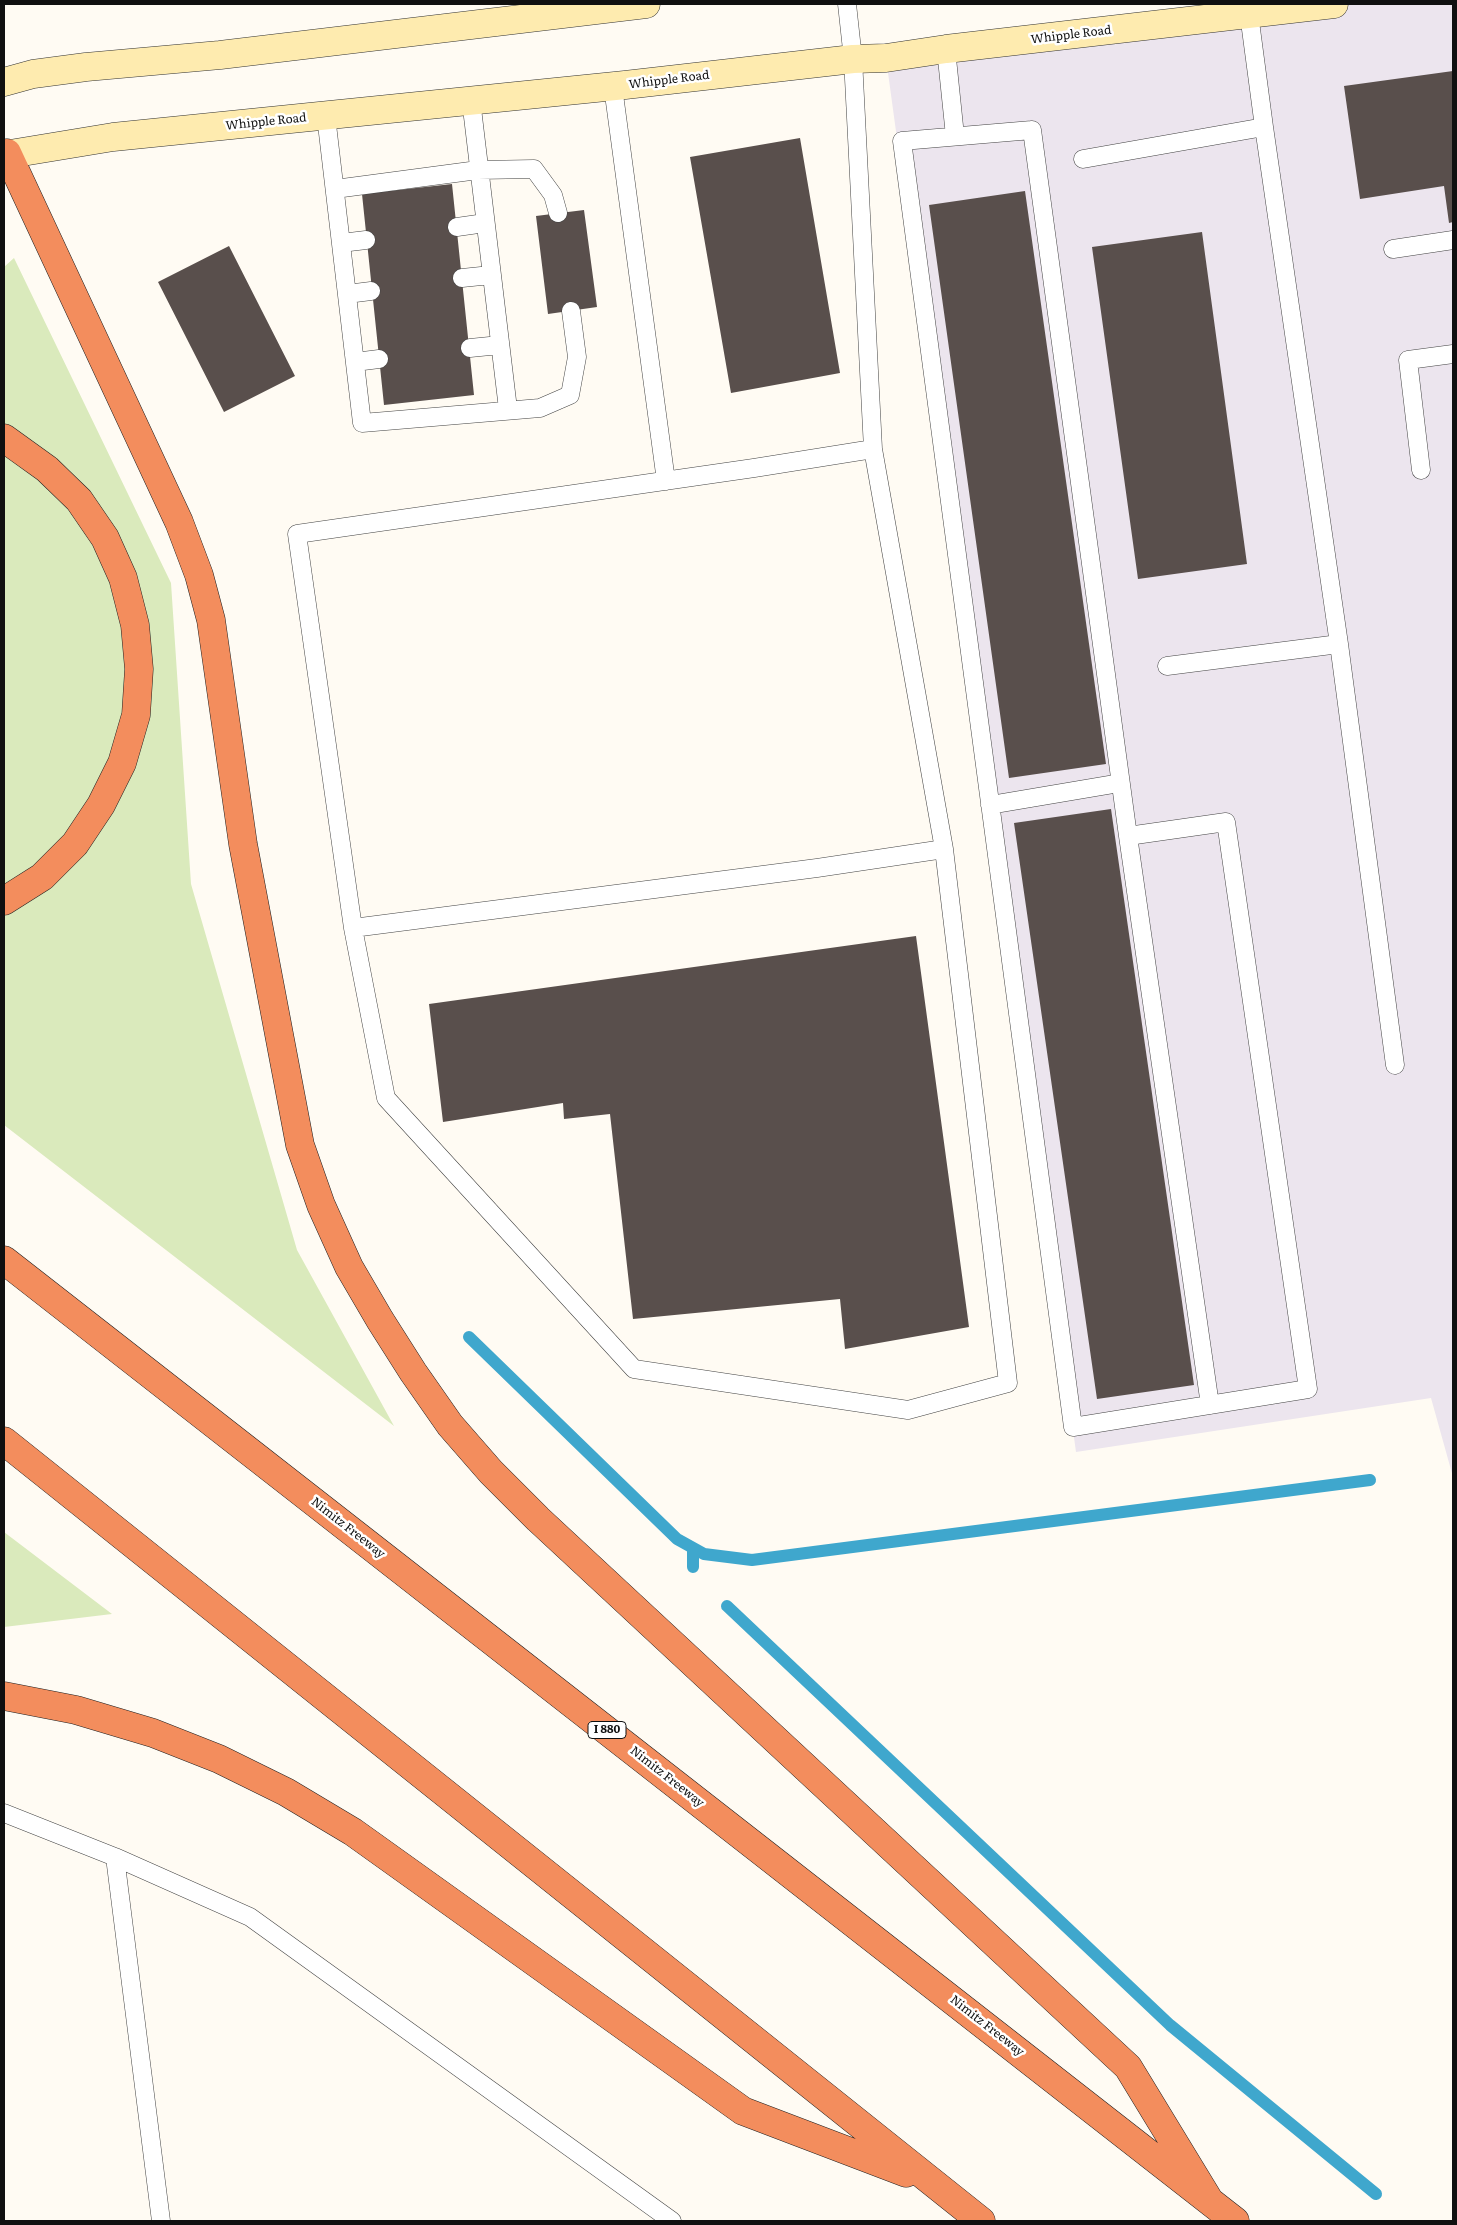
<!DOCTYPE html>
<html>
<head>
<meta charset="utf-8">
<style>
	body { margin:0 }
	#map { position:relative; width:1457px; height:2225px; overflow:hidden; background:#fffbf3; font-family:Literata,serif }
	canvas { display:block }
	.frame { position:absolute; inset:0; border:5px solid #101010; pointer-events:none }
</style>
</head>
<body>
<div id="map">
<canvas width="1457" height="2225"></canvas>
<div class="frame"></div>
</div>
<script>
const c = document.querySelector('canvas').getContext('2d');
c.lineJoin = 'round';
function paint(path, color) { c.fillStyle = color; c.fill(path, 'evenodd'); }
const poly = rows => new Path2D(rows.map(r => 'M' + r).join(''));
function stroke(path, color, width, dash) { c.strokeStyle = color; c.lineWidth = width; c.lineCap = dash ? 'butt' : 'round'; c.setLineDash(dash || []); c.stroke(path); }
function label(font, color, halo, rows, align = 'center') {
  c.font = font + ' Literata,serif'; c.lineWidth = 5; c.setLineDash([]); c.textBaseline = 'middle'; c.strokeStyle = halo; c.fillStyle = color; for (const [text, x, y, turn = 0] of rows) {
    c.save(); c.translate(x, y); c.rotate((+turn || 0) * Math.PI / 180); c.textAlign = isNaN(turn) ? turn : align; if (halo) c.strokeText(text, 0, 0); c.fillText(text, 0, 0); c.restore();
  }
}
const industrial = poly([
	[1334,4,1453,4,1453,1477,1431,1398,1076,1452,886,58]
]);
const green = poly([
	[14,258,171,583,191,884,297,1250,394,1426,4,1125,4,267],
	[4,1532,112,1614,4,1627]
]);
const stream = poly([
	[469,1337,677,1539,704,1554,752,1560,1370,1480],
	[693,1550,693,1567],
	[727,1606,1170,2025,1376,2194]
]);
const building = poly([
	[1453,71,1453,222,1449,223,1444,186,1360,199,1344,86],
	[800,138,840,373,731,393,690,157],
	[452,184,474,395,384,405,362,194],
	[1025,191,1106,764,1009,778,929,205],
	[584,210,597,307,548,314,536,216],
	[1202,232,1247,564,1138,579,1092,247],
	[229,246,295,376,224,412,158,282],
	[1111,809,1194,1385,1097,1399,1014,823],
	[916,936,969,1327,845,1349,840,1299,633,1319,610,1114,564,1119,563,1103,443,1122,429,1004]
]);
const lane = poly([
	[1249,14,1264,127,1339,644,1395,1065],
	[946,49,955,136],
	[613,87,666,481],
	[471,100,508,409],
	[326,116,362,423,540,408,570,395,577,357,571,311],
	[1032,130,1128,836,1226,822,1308,1389,1073,1427,902,141,1032,130],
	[1083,159,1264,127],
	[335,189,478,170,534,169,553,195,558,213],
	[457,227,485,223],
	[341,243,366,240],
	[1393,249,1453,240],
	[462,278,491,275],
	[347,294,371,291],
	[470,348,500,345],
	[355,362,379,359],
	[873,449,754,468,297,534,353,928,817,868,944,849],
	[1421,470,1408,360,1453,354],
	[1167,666,1339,644],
	[990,805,1120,783],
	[1128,836,1210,1405],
	[353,928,386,1098,634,1369,908,1410,1008,1383,944,849,873,449,853,59,847,4],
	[4,1813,115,1857,161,2221],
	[115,1857,250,1917,672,2221]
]);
const secondary = poly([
	[4,82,33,74,86,67,220,55,646,4],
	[4,155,113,137,625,85,853,59,886,58,946,49,1334,4]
]);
const highway = poly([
	[7,153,179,522,199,575,211,620,243,844,300,1145,321,1205,349,1267,380,1320,413,1372,450,1425,491,1472,538,1519,1128,2067,1209,2200],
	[4,438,47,469,79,500,105,538,123,578,135,625,139,669,136,715,122,763,101,805,75,844,42,877,4,901],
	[4,1260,1235,2221],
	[4,1441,981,2221],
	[4,1696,76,1710,153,1733,219,1759,286,1792,353,1832,743,2111,906,2173]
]);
const shields = [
	[607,1730,38]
];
const shieldNames = [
	["I 880",607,1730]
];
const streetNames = [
	["Whipple Road",1071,35,-7],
	["Whipple Road",669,80,-7],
	["Whipple Road",266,122,-6],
	["Nimitz Freeway",348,1528,38],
	["Nimitz Freeway",667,1777,38],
	["Nimitz Freeway",987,2026,38]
];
paint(industrial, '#ece5ee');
paint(green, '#daeabc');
stroke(stream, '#3fa7cd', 12);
paint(building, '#594f4c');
stroke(lane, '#434343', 19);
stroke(secondary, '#323232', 29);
stroke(highway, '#212121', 29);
stroke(lane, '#fff', 18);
stroke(secondary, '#feebaf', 28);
stroke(highway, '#f38d5d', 28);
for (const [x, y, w] of shields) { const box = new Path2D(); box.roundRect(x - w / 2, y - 8.5, w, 17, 4); c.fillStyle = '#fff'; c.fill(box); stroke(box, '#101010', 1); }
label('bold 11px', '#101010', null, shieldNames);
label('12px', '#101010', '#fff', streetNames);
</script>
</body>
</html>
